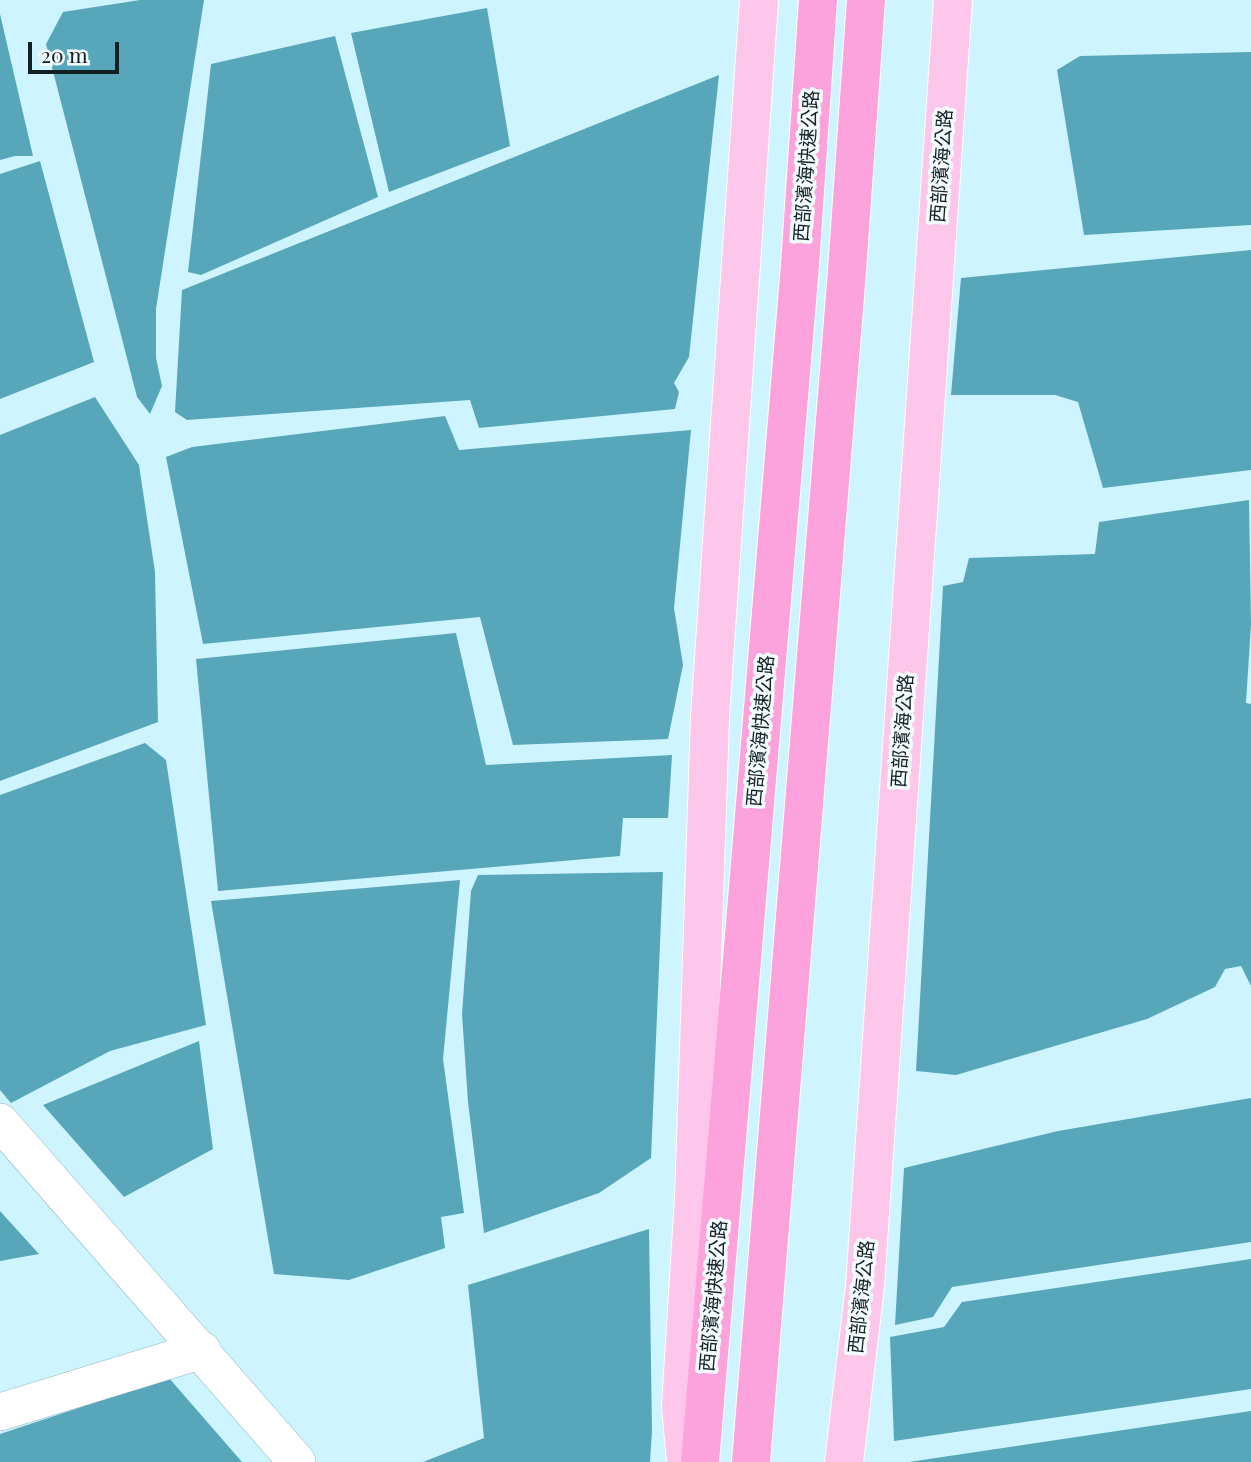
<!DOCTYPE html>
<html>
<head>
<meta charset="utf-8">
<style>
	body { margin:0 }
	#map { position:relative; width:1251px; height:1462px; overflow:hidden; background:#cef5ff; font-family:"Playfair Display",serif }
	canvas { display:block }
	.scale { position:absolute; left:28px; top:42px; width:91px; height:32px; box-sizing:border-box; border:4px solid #122024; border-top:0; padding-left:9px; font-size:21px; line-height:24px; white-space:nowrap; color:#122024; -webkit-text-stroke:5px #f4fcfe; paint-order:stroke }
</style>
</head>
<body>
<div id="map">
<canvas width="1251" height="1462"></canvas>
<div class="scale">20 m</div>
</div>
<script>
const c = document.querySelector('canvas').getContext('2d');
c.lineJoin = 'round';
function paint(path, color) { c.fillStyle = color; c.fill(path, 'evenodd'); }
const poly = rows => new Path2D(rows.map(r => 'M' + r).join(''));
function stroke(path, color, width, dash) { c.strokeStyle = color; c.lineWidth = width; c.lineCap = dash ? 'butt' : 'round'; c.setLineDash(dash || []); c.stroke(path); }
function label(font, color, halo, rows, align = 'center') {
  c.font = font + ' "Playfair Display","Noto Sans TC",serif'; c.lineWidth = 7; c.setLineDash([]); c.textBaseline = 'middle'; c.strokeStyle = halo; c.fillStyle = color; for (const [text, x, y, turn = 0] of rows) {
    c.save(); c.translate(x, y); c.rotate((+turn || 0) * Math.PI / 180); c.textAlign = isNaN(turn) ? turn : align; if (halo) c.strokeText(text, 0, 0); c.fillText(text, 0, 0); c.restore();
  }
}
const water = poly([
	[140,0,204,0,156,309,156,358,162,386,150,414,137,397,46,44,63,12],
	[487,8,510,146,389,192,351,33],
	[0,14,33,156,15,156,0,160],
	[335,36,378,197,201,275,188,272,211,64],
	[1251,52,1251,225,1084,235,1057,70,1080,56],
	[719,75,689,357,674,383,679,392,675,409,479,428,470,400,187,420,175,412,182,290],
	[40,161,94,362,0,399,0,174],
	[1251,250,1251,470,1103,488,1078,402,1055,395,951,395,961,278],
	[95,397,139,465,155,572,158,722,0,781,0,435],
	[445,416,459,450,691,430,674,608,683,665,668,739,513,745,480,617,203,644,166,457,192,447],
	[1249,500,1251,624,1246,703,1251,704,1251,986,1241,966,1225,969,1215,987,1147,1019,956,1075,916,1071,943,586,963,582,969,558,1095,554,1099,522],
	[456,633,486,765,672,755,668,818,623,818,620,856,218,891,196,659],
	[145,743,166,760,206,1025,110,1051,11,1103,0,1090,0,795],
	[663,872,651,1158,599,1193,484,1233,468,1102,462,1014,471,891,478,875],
	[460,880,443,1059,464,1213,441,1217,445,1248,349,1280,274,1274,211,901],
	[199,1041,213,1149,124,1197,43,1105],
	[1251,1098,1251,1242,952,1287,933,1317,895,1325,904,1168,1058,1131],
	[0,1211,39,1254,0,1261],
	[649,1229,652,1431,650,1462,423,1462,484,1438,468,1285],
	[1251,1259,1251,1389,894,1441,890,1337,944,1327,962,1302],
	[169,1378,242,1462,0,1462,0,1434],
	[1251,1411,1251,1462,909,1462]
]);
const minor = poly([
	[0,1122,297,1462],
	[0,1412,202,1350]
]);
const major = poly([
	[686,1462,681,1406,694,1198,710,717,759,0],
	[844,1462,865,1286,953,0]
]);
const highway = poly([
	[700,1462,800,265,818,0],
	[751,1462,847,271,866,0]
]);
const streetNames = [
	["西部濱海快速公路",807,166,-86],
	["西部濱海公路",942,166,-86],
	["西部濱海快速公路",761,731,-85],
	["西部濱海公路",903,731,-86],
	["西部濱海快速公路",714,1296,-85],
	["西部濱海公路",862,1297,-84]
];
paint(water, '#57a6b9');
stroke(minor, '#90b5be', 38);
stroke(major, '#fff', 40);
stroke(highway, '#fff', 40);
stroke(minor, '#fff', 37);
stroke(major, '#fdc7eb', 38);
stroke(highway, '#fca2dd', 38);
label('19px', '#122024', '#f4fcfe', streetNames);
</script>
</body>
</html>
